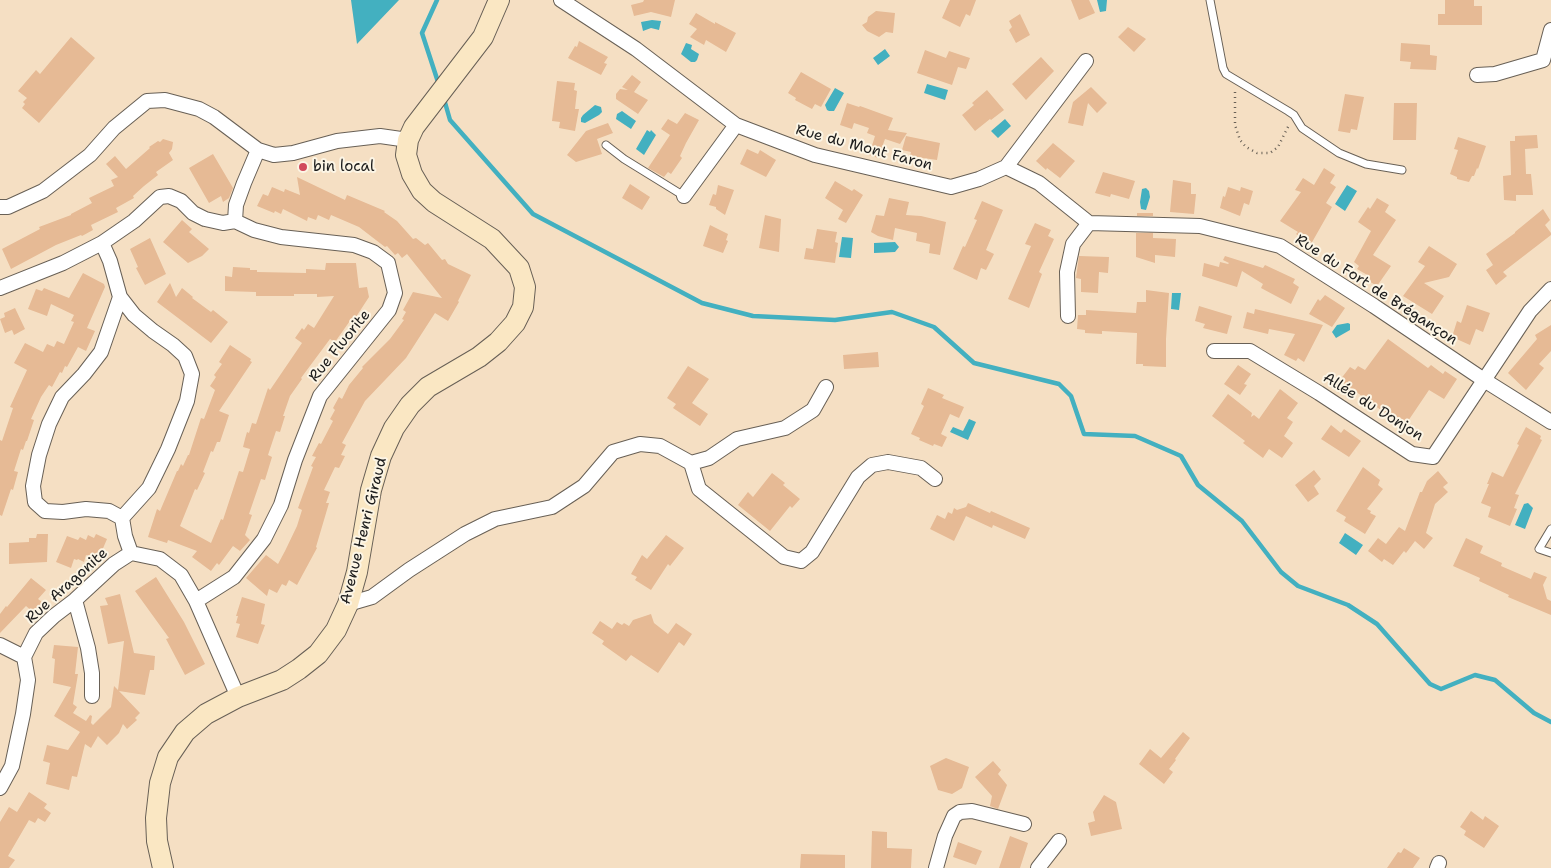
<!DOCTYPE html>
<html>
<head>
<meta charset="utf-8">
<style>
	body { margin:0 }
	canvas { display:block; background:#f5dfc3 }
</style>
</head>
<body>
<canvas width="1551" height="868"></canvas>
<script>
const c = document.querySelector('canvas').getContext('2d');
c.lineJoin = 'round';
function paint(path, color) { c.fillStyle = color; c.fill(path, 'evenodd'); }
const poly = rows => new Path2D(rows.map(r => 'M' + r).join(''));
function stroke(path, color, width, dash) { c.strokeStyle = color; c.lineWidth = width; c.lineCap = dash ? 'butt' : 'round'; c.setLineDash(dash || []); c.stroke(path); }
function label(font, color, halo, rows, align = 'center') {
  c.font = font + ' "Shantell Sans",sans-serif'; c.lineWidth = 4; c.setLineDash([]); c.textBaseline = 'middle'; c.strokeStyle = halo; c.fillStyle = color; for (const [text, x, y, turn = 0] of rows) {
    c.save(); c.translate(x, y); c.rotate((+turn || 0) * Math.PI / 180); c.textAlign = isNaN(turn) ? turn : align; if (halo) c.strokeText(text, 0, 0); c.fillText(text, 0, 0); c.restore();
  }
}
const water = poly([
	[351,0,399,0,357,44],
	[1097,0,1107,0,1106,11,1100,12],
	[652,20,661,21,659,30,651,28,643,31,641,22],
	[686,43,692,45,691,49,699,54,697,60,695,62,691,62,681,54],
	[885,49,890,56,878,65,873,58],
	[927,84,948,90,945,100,924,93],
	[835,88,844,93,834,111,829,111,827,110,825,105],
	[595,105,601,107,602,112,599,115,585,123,581,122,581,118,583,115],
	[622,111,636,121,631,129,616,119,617,114],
	[1005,119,1011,126,998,138,991,131],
	[647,130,650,132,651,130,656,135,644,155,636,149],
	[1347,185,1357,191,1345,211,1335,204],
	[1146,188,1149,191,1150,197,1146,210,1141,209,1140,202,1142,189],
	[842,237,853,238,851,258,839,257],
	[895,242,899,247,895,252,874,253,874,243],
	[1172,293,1181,293,1179,310,1171,309],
	[1348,323,1350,324,1350,330,1336,338,1332,332,1337,325],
	[969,419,976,422,968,440,950,432,953,427,963,431],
	[1528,503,1533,508,1525,529,1515,525,1524,504],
	[1345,533,1363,545,1356,555,1339,543],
	[92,560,97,566,84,576,79,570]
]);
const stream = poly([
	[437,0,422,33,439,85],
	[444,99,450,120,533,214,702,303,753,316,835,320,892,312,934,327,974,363,1059,384,1071,396,1084,434,1135,436,1181,456,1198,485,1242,521,1281,572,1298,586,1348,605,1377,624,1430,684,1441,689,1475,675,1495,680,1534,713,1551,722]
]);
const building = poly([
	[644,0,675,0,671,17,651,12,634,16,631,5,643,2],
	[950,0,976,0,970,16,966,14,960,27,942,18],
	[1071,0,1089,0,1095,13,1079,20],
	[1445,0,1474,0,1474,6,1482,6,1482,25,1438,25,1438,14,1445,14],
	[876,11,895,13,893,33,886,32,879,37,867,31,862,25,867,22,868,17],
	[696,13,715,24,715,22,736,33,726,52,706,40,704,45,690,37,697,29,689,24],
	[1020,14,1030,35,1016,43,1009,30,1012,27,1009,21],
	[1128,27,1146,39,1134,52,1118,37],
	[71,37,95,58,39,123,22,108,25,104,23,102,27,98,18,91,36,70,40,74],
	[579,41,608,57,604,63,607,64,601,75,568,58,575,46,577,47],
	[1401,43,1430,45,1430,55,1437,56,1436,70,1410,69,1411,62,1400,61],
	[925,50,946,58,949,51,970,58,966,69,958,67,952,85,917,73],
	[1041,57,1054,71,1026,100,1012,84],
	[801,72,831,89,821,107,815,104,812,109,795,100,796,98,788,93],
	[632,75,641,82,634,92,648,100,638,114,616,99,616,94,620,89,628,90,622,87],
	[557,81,575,83,574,90,577,91,575,109,579,109,575,131,559,128,560,122,552,121],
	[1091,87,1107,103,1097,113,1088,103,1083,126,1068,123,1073,102],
	[987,90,1004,110,991,120,990,119,975,131,962,115,974,105,972,103],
	[1345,94,1364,97,1357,130,1351,129,1350,133,1338,131],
	[847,103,859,107,860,106,893,118,888,130,907,133,900,144,885,139,878,158,869,155,875,136,867,133,869,128,854,123,852,129,840,125],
	[1394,103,1417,103,1416,140,1393,140],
	[685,113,699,120,686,143,680,156,682,158,671,174,668,172,664,177,648,168,670,135,661,129,668,119,677,124],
	[608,123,613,133,597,139,602,154,576,162,567,155,586,131],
	[1537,135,1538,148,1525,149,1526,174,1531,174,1533,195,1516,195,1516,201,1504,200,1503,176,1511,175,1510,141,1515,141,1515,136],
	[906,136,940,143,937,160,910,156,911,152,902,150],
	[1458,137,1486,146,1478,169,1477,168,1474,176,1472,176,1469,182,1457,179,1457,177,1450,174,1458,150,1454,149],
	[163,139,173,142,172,149,169,153,173,160,156,172,158,175,144,186,133,196,134,198,116,208,118,212,91,225,93,230,82,236,81,235,56,245,11,269,2,249,40,229,39,227,71,215,71,214,92,203,89,198,114,186,111,180,118,177,106,164,115,156,126,169,150,148,149,147,158,141,160,142],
	[1053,143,1075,161,1060,178,1047,168,1046,170,1036,161],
	[747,149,758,154,760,150,776,160,766,177,740,164],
	[213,154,233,188,229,198,223,202,221,196,209,203,189,168],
	[1324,168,1335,175,1330,183,1336,187,1326,203,1332,207,1311,244,1296,234,1298,232,1280,221,1301,192,1295,190,1303,178,1314,185],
	[1103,172,1135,181,1129,199,1111,194,1110,197,1095,193],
	[297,177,345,200,347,195,385,211,384,212,397,221,413,239,416,238,425,245,428,243,442,260,445,259,448,264,471,275,458,301,459,302,448,321,435,313,406,358,365,401,342,443,346,445,341,455,345,456,339,468,335,467,324,490,330,492,326,503,329,503,316,547,317,548,297,585,289,580,286,586,282,584,277,593,269,589,267,596,246,578,266,555,278,564,285,551,297,526,302,510,298,508,313,467,311,466,316,457,312,456,319,443,321,444,333,421,330,419,335,410,333,408,339,397,342,399,349,385,363,368,362,367,390,339,404,320,402,319,406,312,403,310,413,292,442,298,407,254,402,258,398,253,395,255,387,246,385,247,359,227,331,215,329,220,318,215,316,220,308,217,307,221,283,209,281,214,275,211,274,213,257,206,263,194,268,196,272,187,284,192,285,189,300,195],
	[1173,180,1191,183,1191,194,1196,194,1194,214,1170,212],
	[835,181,852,191,854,189,863,195,846,223,838,219,843,210,825,198],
	[630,184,650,197,642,210,622,198],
	[718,185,734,190,725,215,716,209,716,207,709,205,713,194,716,195],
	[1228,187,1240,191,1241,187,1253,191,1249,205,1244,203,1240,216,1220,208,1223,196,1225,197],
	[889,198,909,202,906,215,921,216,946,222,940,255,929,253,930,244,916,241,917,233,895,228,893,240,878,236,871,232,876,215,884,216],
	[1377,198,1389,205,1385,212,1396,220,1373,255,1391,266,1377,286,1367,280,1369,276,1357,269,1359,266,1354,262,1371,231,1358,222,1368,207,1370,209],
	[982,201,1003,210,986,250,994,254,986,270,981,268,977,280,953,269,963,246,965,247,977,220,974,219],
	[1543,209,1550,220,1545,225,1551,233,1551,235,1503,272,1507,276,1496,285,1486,270,1493,265,1486,254,1515,233,1515,232],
	[1137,213,1153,213,1153,216,1137,216],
	[765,215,781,219,779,252,759,248],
	[182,220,192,229,189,232,209,249,202,256,188,263,163,242],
	[1035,223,1051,230,1048,236,1054,239,1039,272,1042,274,1029,308,1008,299,1031,246,1025,244],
	[710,225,728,234,726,240,728,241,723,253,703,246],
	[817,229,837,232,835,242,838,243,835,263,804,259,806,248,813,249],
	[1136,233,1153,233,1153,238,1176,239,1175,257,1155,255,1155,263,1136,257],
	[150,238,166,274,145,285,136,268,138,267,130,249],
	[1429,246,1457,264,1449,277,1424,283,1444,296,1432,314,1403,296,1425,266,1418,262],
	[1079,256,1109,257,1108,273,1099,272,1098,293,1081,292,1081,279,1076,278],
	[1225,256,1263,268,1265,265,1295,279,1293,283,1299,287,1291,304,1261,288,1263,284,1242,271,1237,287,1202,276,1204,263,1219,267,1220,262,1228,264,1229,263,1223,260],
	[326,263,356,263,359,288,367,287,369,297,354,320,352,318,335,342,330,339,301,378,302,379,290,396,283,416,285,416,280,432,276,431,268,455,272,457,265,480,261,479,249,514,252,515,245,535,250,540,240,551,233,546,219,565,217,563,211,571,192,557,197,551,168,540,167,543,148,537,157,509,160,511,177,471,178,471,181,464,183,466,188,455,189,455,201,418,204,419,215,390,210,386,216,377,214,375,222,364,219,362,230,345,251,359,250,361,252,362,219,411,229,415,220,442,217,442,213,452,211,451,203,472,205,473,197,490,195,489,180,526,211,543,221,519,223,520,239,471,243,472,250,449,243,447,245,439,247,432,249,433,252,423,256,424,268,388,270,390,302,343,295,338,302,328,304,330,308,324,314,328,334,296,317,297,317,294,294,294,294,296,256,296,256,292,225,291,225,276,232,277,233,267,250,268,250,270,257,270,257,272,306,273,306,269,325,270],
	[83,273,104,284,105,287,87,328,95,331,86,351,78,347,67,367,65,366,62,373,60,372,52,387,49,385,41,397,31,419,34,420,27,441,26,441,23,450,21,449,14,471,18,472,13,490,11,489,2,516,0,515,0,440,2,441,13,408,10,407,27,370,14,363,25,343,43,352,47,344,54,347,57,341,64,344,74,322,71,321,74,315,51,304,47,316,28,309,36,289,42,291,44,288,69,298],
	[170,283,176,297,182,288,193,297,192,298,211,312,213,310,228,322,211,343,157,302],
	[1146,290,1169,293,1166,339,1166,367,1143,366,1143,364,1136,364,1137,333,1102,331,1102,334,1085,333,1085,330,1077,329,1078,315,1086,315,1086,310,1136,313,1137,302,1146,302],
	[1325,295,1345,308,1332,327,1309,314,1318,299,1320,301],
	[1467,305,1490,313,1483,332,1476,329,1470,345,1452,337,1457,321,1461,323],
	[1199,306,1232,316,1227,334,1203,328,1205,324,1195,321],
	[15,308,25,329,14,335,12,330,5,333,0,319,5,317,4,313],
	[1255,309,1323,325,1304,362,1298,358,1296,361,1284,355,1295,334,1269,329,1268,334,1243,328,1247,312,1254,314],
	[1551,325,1551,351,1539,364,1544,368,1526,390,1508,373,1537,339,1535,335],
	[1388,339,1428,368,1431,365,1443,374,1445,371,1457,379,1444,399,1429,390,1404,427,1340,380,1350,367,1355,370,1358,366,1365,370],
	[878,352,879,367,844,369,843,355],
	[1238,365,1251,374,1244,384,1247,385,1240,395,1224,384],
	[688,366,709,379,692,403,708,414,700,426,673,408,676,404,667,398],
	[928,388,944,395,942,398,964,407,959,418,950,414,941,434,947,437,942,447,934,444,933,446,919,440,920,438,911,434,924,406,921,404],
	[1280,389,1298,403,1287,418,1293,422,1284,436,1293,443,1282,458,1269,449,1263,458,1243,443,1245,441,1212,416,1228,394,1252,413,1251,417,1254,415,1259,419],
	[1331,425,1341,433,1344,429,1361,441,1349,457,1321,439],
	[1526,427,1541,436,1540,439,1542,440,1515,494,1519,495,1514,508,1517,509,1510,526,1488,517,1491,507,1481,503,1489,484,1487,484,1492,472,1503,477,1519,445,1517,444],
	[1363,467,1380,480,1378,485,1383,489,1367,509,1371,511,1370,513,1376,516,1365,534,1344,521,1346,517,1336,511],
	[1314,470,1321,479,1314,486,1319,494,1308,502,1295,485],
	[1438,471,1448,483,1443,487,1448,492,1435,504,1426,533,1433,538,1424,549,1415,541,1406,553,1404,551,1393,565,1384,559,1382,562,1368,551,1378,538,1386,544,1399,527,1405,531,1420,492,1422,492,1427,481],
	[772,473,785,483,783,485,800,499,792,508,790,506,770,531,738,505,748,492,753,497],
	[968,503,990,513,991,511,1030,528,1025,539,993,525,992,528,966,516,954,541,930,529,937,515,945,519,948,512,952,514,954,508,957,510,966,507],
	[37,534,48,534,47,562,9,564,9,543,29,542,29,538,36,538],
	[96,534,107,539,98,560,86,555,84,562,78,559,77,560,74,559,71,568,56,562,67,536,78,540,80,537,86,540,88,535,94,538],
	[666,535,684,548,670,566,668,564,651,590,635,580,637,577,631,574,642,555,647,559],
	[1466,538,1483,546,1480,553,1502,563,1501,566,1531,579,1534,572,1547,577,1543,585,1547,599,1551,601,1551,615,1508,597,1509,595,1479,581,1480,578,1453,566],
	[156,577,184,622,205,664,185,675,166,639,169,638,135,591],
	[31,578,46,590,38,599,42,602,34,613,26,606,0,633,0,614,6,606,7,607],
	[120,594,134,653,155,656,154,670,150,670,145,695,119,691,140,713,135,718,137,720,127,729,123,724,119,733,107,745,98,736,91,748,85,744,77,777,72,776,69,790,46,784,50,763,43,761,47,745,68,750,80,732,54,716,71,687,53,683,55,659,52,658,54,645,78,647,75,674,78,674,73,704,77,707,73,713,86,721,90,715,92,716,91,723,93,725,111,707,114,686,118,690,124,641,108,644,100,606,108,605,105,598],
	[242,597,265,604,261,624,265,625,258,644,236,637,240,624,236,623,238,616,236,616],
	[651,614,654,623,668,634,676,623,692,634,684,646,679,642,658,673,631,655,626,661,602,644,604,641,592,633,600,621,612,629,617,622,622,625,624,623,629,626,633,620],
	[1183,732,1190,738,1175,759,1176,760,1169,769,1173,772,1164,784,1139,764,1150,749,1161,758],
	[946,758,969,767,962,788,952,794,938,790,930,766],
	[993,761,1001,770,998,774,1007,785,998,809,990,806,992,796,975,777],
	[29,792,47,804,44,808,51,813,45,822,38,818,35,823,29,820,8,856,15,860,9,868,0,868,0,822,9,807,17,812],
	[1104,795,1116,802,1122,829,1091,836,1088,823,1095,821,1093,812],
	[1471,811,1483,820,1485,816,1499,826,1484,848,1464,835,1466,831,1460,827],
	[872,831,887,832,887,848,912,849,911,868,871,868],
	[1010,836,1028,843,1020,868,999,868],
	[958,842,982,851,976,865,953,857],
	[1404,848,1420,858,1413,868,1387,868,1398,852,1401,853],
	[801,854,845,855,845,868,800,868]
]);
const path = poly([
	[1235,92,1235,125,1240,140,1246,147,1257,153,1270,153,1278,147,1289,125]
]);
const lane = poly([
	[1210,0,1223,68,1226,74,1288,111,1294,115,1302,128,1339,153,1366,164,1402,170],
	[606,145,624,159,684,196],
	[1551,529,1539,549,1551,553]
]);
const street = poly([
	[561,0,636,49,736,125,815,155,951,187,979,179,1006,167,1086,61],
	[1477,75,1495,74,1543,60,1551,30],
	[1006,167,1039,183,1089,223,1200,226,1280,246,1374,306,1484,380,1551,422],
	[684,196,736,125],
	[0,207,8,207,43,191,90,155,114,128,147,101,165,100,199,109,214,117,258,150,274,155,293,153,337,141,380,136,408,140],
	[235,221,236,205,244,183,258,150],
	[102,243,110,261,120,297,134,315,153,331,173,345,185,356,192,374,187,401,168,449,149,488,122,518,109,511,86,509,63,512,45,511,35,502,33,486,39,455,49,424,62,397,84,374,101,352,120,297],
	[0,288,63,263,102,243,134,221,160,197,169,196,181,201,193,213,205,219,223,223,235,221],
	[1068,316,1067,272,1073,244,1089,223],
	[1214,351,1250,351,1319,393,1412,454,1433,457,1530,311,1551,289],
	[691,463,709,458,737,439,785,428,813,410,826,387],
	[122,518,125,536,131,553],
	[75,600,88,648,92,673,92,696],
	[196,601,234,577,264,539,281,505,295,460,320,396,389,310,395,293,388,263,373,252,354,245,281,237,254,230,235,221],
	[348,604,372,597,409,570,465,534,495,519,552,507,584,486,613,452,640,444,660,446,691,463,699,489,784,557,801,561,812,552,858,477,872,465,888,462,921,468,935,479],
	[0,645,24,657],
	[24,657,36,633,54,616,75,600,114,564,131,553,160,559,181,575,196,601,238,697],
	[0,788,12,766,23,714,28,680,24,657],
	[936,868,945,836,954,816,960,812,972,811,1024,824],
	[1038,868,1059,841],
	[1437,868,1439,863]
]);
const secondary = poly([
	[163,868,157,841,156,818,160,783,168,757,185,732,206,714,238,697,282,680,299,669,318,654,336,630,348,604,357,572,371,490,381,456,394,428,410,405,428,387,479,357,498,342,515,323,523,307,525,287,519,268,492,239,434,202,422,191,412,174,406,155,408,140,414,127,483,37,499,0]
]);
const markers = [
	[303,167,5,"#d1495b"]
];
const streetNames = [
	["Rue du Mont Faron",864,148,15],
	["Rue du Fort de Brégançon",1376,290,33],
	["Rue Fluorite",340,346,-51],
	["Allée du Donjon",1373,407,32],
	["Avenue Henri Giraud",364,531,-76],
	["Rue Aragonite",67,586,-42]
];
const poiNames = [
	["bin local",313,167]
];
paint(water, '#43b0c0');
stroke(stream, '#43b0c0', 4.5);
paint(building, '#e6ba95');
stroke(lane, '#686056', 9);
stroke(street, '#686056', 16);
stroke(secondary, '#686056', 22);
stroke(path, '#686056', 2.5, [1, 4]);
stroke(lane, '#fff', 7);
stroke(street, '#fff', 14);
stroke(secondary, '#fae7c3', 20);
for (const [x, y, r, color] of markers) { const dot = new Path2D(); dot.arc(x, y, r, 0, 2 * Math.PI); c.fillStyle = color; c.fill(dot); stroke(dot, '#fcf5e5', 2); }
label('15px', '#1c1c1c', '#fcf5e5', streetNames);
label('15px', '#1c1c1c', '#fcf5e5', poiNames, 'left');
</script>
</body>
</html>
